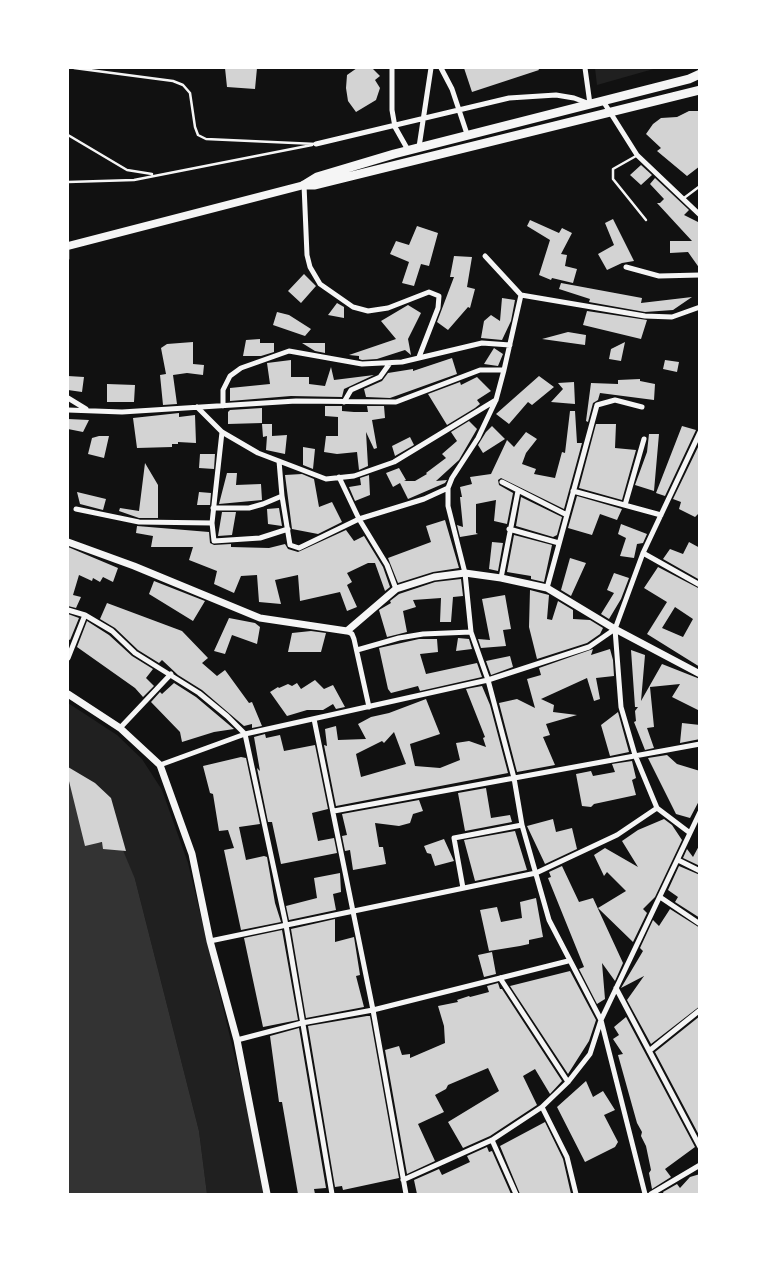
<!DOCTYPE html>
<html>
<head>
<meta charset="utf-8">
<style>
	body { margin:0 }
	#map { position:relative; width:767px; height:1262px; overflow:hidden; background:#111; font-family:Overpass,sans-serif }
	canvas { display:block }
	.frame { position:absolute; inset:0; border:69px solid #fff; pointer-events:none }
</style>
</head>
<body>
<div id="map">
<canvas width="767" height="1262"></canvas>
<div class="frame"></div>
</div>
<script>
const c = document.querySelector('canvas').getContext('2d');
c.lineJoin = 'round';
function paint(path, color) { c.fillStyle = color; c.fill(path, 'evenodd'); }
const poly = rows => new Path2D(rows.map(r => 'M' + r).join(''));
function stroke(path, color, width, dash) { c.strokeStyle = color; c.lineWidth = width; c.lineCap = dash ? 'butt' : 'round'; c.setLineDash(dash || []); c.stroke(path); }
const green = poly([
	[595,68,657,68,597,85],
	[68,703,117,735,142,759,162,790,188,863,268,1194,207,1194,199,1131,135,879,87,840,68,776]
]);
const water = poly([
	[68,776,87,840,122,848,135,879,199,1131,207,1194,68,1194]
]);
const building = poly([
	[225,68,257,68,255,89,227,87],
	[357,68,372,68,380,76,375,80,380,88,376,100,356,112,348,101,346,88,347,75],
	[464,68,538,68,539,70,472,92],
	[689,111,700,111,700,166,687,176,657,151,661,148,646,134,653,124,661,118,677,117],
	[641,165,652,175,641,185,630,175],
	[655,178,689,210,684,215,700,223,700,269,688,252,670,253,670,241,692,241,657,203,660,203,664,199,650,184],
	[613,219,634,261,622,263,607,270,598,254,614,245,605,223],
	[530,220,559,233,562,228,572,233,561,254,567,255,565,266,577,269,573,283,552,278,551,280,539,275,550,240,527,226],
	[417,226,438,233,429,266,421,264,414,286,402,283,409,262,390,254,396,241,409,245],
	[454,256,472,257,467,287,475,289,470,308,468,307,448,330,437,322,454,277,450,277],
	[304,274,316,286,301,303,288,291],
	[561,283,642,298,641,303,692,297,673,310,645,312,589,302,590,299,559,289],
	[502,298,515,300,511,321,502,340,481,338,484,321,491,315,500,321],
	[337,303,344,307,344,318,328,315],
	[408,305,421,313,408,339,411,355,405,350,377,359,362,360,359,359,359,356,349,355,396,339,381,321],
	[587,311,647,320,641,339,583,325],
	[277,312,289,315,311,329,305,336,273,325],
	[568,332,586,335,585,345,542,339],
	[260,339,260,343,274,343,274,352,261,356,243,356,246,340],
	[193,342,193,364,204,365,203,375,187,373,173,375,177,404,163,405,160,375,166,374,161,348,167,344],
	[625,342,621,361,609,359,611,349],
	[302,343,325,343,325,353,315,351],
	[494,348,503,354,498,366,484,364],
	[452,358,457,374,390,398,366,397,364,389,382,381,388,373,413,369,413,371],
	[291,360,291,377,309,377,309,384,325,386,331,367,334,380,374,375,344,389,342,397,291,396,230,401,230,388,270,384,267,363],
	[665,360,679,362,677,372,663,369],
	[68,376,84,377,82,392,68,390],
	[539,376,554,387,532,405,528,402,509,424,496,414],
	[477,377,491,391,477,400,480,404,475,408,447,425,428,394,460,382,461,385],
	[640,379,640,381,655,384,654,400,600,393,598,400,593,403,588,422,586,421,591,383,618,384,618,380],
	[574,382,575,404,551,402,563,389,558,383],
	[107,384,135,385,134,402,107,402],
	[325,406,342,406,342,411,354,412,368,412,367,406,384,406,385,418,372,420,377,448,374,449,366,432,368,466,359,470,357,452,337,454,324,452,326,436,338,436,338,417,325,416],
	[262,408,262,423,228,424,228,412,230,410],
	[570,411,575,411,577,443,582,443,564,509,501,478,498,480,499,485,513,493,507,524,494,521,496,500,476,504,476,533,478,534,460,537,457,525,463,527,460,497,462,497,460,487,472,484,470,477,491,474,507,440,514,447,526,432,537,439,526,453,522,464,536,469,534,474,555,478,562,452,565,453],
	[179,413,179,417,195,415,196,443,178,442,178,444,172,444,172,447,137,448,133,418],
	[68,419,89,420,83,432,68,429],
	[469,421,477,429,459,460,436,481,447,480,445,483,408,499,400,483,393,487,386,473,399,468,406,480,404,481,415,481,427,474,426,473,446,458,442,454,457,441,451,432],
	[262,424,272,424,272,436,287,435,285,454,266,450,267,436,263,437],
	[596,424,616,424,615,448,636,450,622,500,579,488],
	[492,426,505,439,483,453,478,445,486,432],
	[682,426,696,430,665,496,656,493],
	[649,434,659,434,654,491,635,485,647,452],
	[99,436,109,436,104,458,88,454,92,438],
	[410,437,414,445,395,456,392,446],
	[700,443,700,512,695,517,679,509,681,502,673,499],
	[303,447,315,449,313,469,303,465],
	[200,454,215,454,214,469,199,468],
	[145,463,158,485,158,518,139,518,119,511,120,508,139,511],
	[227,473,237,473,236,485,261,484,262,500,219,504],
	[302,474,314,479,319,507,332,502,342,522,318,534,292,529,285,475],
	[369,475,370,495,355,501,349,487,361,485,360,478],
	[77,492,106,499,103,510,80,504],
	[199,492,211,493,210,505,197,505],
	[577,496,622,509,617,520,600,514,592,535,568,528],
	[521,497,562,517,557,535,553,537,516,526],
	[279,508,282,526,268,524,267,509],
	[222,512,236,512,232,535,218,536],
	[445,520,459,568,433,572,398,583,388,558,431,542,426,526],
	[621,524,647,534,643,543,637,544,634,558,620,556,626,538,618,534],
	[137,526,209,532,210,543,214,545,231,544,231,547,269,548,285,544,288,549,298,552,346,530,354,541,364,536,383,567,390,587,385,591,375,563,368,563,347,573,352,582,347,585,357,607,347,611,340,592,300,601,298,575,275,580,281,604,259,602,257,575,241,576,234,593,214,584,217,571,189,560,193,547,151,547,153,536,136,533],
	[514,535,552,545,544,582,531,579,531,576,507,572],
	[492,542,503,543,498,571,489,569],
	[689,542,700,548,700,580,663,559,670,549,683,554],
	[68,547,118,568,113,582,103,577,100,582,93,578,92,581,79,575,73,595,81,597,76,608,68,606],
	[570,558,586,563,571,596,561,590],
	[658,567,700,589,700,667,647,634,667,602,644,588],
	[675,607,693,619,683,637,662,628],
	[614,573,629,578,621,599,609,619,601,614,614,593,607,590],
	[461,579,463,596,453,597,451,622,440,622,441,598,413,600,416,607,403,611,407,632,387,637,379,610,391,603,390,601,399,594,435,582],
	[154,581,205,601,193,621,149,594],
	[530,590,549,595,547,619,552,620,558,601,573,610,573,619,590,620,603,628,600,634,587,643,537,659,529,627],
	[505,595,511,629,503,630,506,646,481,648,478,639,490,640,482,599],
	[107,603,182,631,208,658,202,663,217,676,225,670,249,703,252,702,262,726,252,728,252,724,244,726,202,690,178,675,162,660,159,663,138,650,115,628,100,619],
	[68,614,79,618,70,640,68,639],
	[229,618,255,623,260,627,257,644,232,635,225,654,214,651],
	[87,621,109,635,132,656,153,669,146,678,154,686,143,697,135,688,77,647],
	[311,631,326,633,321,652,288,652,292,633],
	[458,638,469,639,472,649,456,651],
	[419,639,437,639,438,652,420,654,426,674,477,663,482,677,420,691,418,686,391,693,388,689,379,648],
	[593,649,591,655,610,649,613,660,614,676,596,678,600,699,594,701,587,678,541,699,554,705,553,712,577,715,546,724,550,735,543,737,555,765,517,772,499,703,517,699,535,708,527,679,541,675,539,668],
	[631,650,645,655,641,701,662,664,700,679,700,711,672,697,680,684,650,687,654,727,647,728,654,748,645,750,634,722,636,721,635,711,638,707,635,707],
	[510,656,513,667,491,675,486,661],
	[315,680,324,689,333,685,345,707,336,709,333,704,323,710,307,710,287,716,270,692,278,687,279,688,288,684,292,686,297,683,301,689],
	[174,683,196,697,234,729,214,732,182,742,180,732,151,702,160,692,162,694],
	[482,686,490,705,508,773,336,806,324,745,327,746,325,729,336,726,338,740,366,739,358,724,371,717,389,713,426,699,440,734,410,744,415,766,440,768,460,760,456,743,469,741,486,747,483,738,485,737,466,689],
	[394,732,406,764,361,777,356,754,382,741,384,743],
	[618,712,629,752,610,756,601,725],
	[682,723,700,725,700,739,680,743],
	[265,734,266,738,280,735,284,751,315,745,328,809,312,813,318,841,334,838,337,853,281,864,272,822,268,822,257,768,260,771,254,737],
	[667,755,677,764,700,771,700,799,690,818,676,814,648,758],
	[241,757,246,758,260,824,239,827,246,860,264,856,267,857,275,903,281,922,241,930,224,850,234,848,228,830,219,831,213,794,210,793,203,766],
	[632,761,636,778,632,780,636,795,594,804,591,807,582,806,576,774,591,771,593,776,615,772,612,764],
	[68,767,95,783,111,798,126,851,103,849,102,842,85,846,68,777],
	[486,788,491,818,510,815,512,822,465,831,458,793],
	[419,800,423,811,413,814,410,823,399,826,375,823,379,847,383,847,386,864,353,870,350,850,345,851,342,836,347,835,342,814],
	[553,819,556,832,572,828,577,849,545,864,527,826],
	[664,819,672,825,682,840,655,897,643,909,647,913,633,942,598,908,626,891,607,872,604,876,594,855,605,848,638,867,622,841,638,830],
	[515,831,527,870,475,881,464,840],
	[444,839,454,861,435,866,431,854,427,853,424,846],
	[700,844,700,866,683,858,687,849,693,857],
	[562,866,579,902,593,898,623,963,615,981,602,963,605,999,597,1004,579,969,584,967,548,878,551,877,549,872],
	[679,866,700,875,700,918,675,902,678,897,668,890],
	[340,873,341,892,333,894,336,910,289,920,286,906,317,898,314,878],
	[536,898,543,937,529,940,529,944,520,946,489,951,480,910,497,907,501,922,522,918,520,902],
	[670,909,700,928,700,1006,651,1044,627,1000,644,976,621,988,643,951,640,948,653,920,659,926],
	[335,919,335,942,354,937,360,975,356,976,364,1007,306,1018,291,929],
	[282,930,298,1020,263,1027,244,938],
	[492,952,496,974,484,977,478,955],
	[570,971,596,1020,589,1041,568,1074,510,986],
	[498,983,500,989,502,989,562,1081,550,1094,535,1069,523,1076,537,1105,490,1136,463,1148,448,1122,499,1091,488,1068,448,1085,446,1089,435,1095,444,1112,418,1124,435,1161,407,1174,385,1050,399,1046,402,1055,410,1054,410,1058,445,1043,444,1026,438,1006,458,1002,457,1000,469,996,470,997,489,992,487,986],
	[367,1016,370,1016,399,1178,343,1190,342,1186,335,1187,308,1026],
	[700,1016,700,1137,655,1052],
	[626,1017,695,1147,665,1169,671,1177,652,1189,649,1173,651,1170,646,1146,641,1136,642,1132,637,1123,618,1055,623,1054,613,1039,619,1035,614,1027],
	[299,1028,326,1188,314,1189,315,1194,298,1194,282,1102,279,1102,270,1036],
	[586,1081,593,1097,603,1091,615,1110,604,1115,618,1142,615,1147,585,1162,557,1107],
	[545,1122,563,1159,571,1194,520,1194,500,1146],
	[487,1147,489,1152,492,1151,511,1194,417,1194,414,1180,439,1169,442,1175,470,1162,467,1156],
	[700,1174,700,1192,696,1194,664,1194,663,1192,677,1184,680,1188,690,1177]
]);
const service = poly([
	[74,68,173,81,183,85,190,93,195,127,198,135,206,139,316,144],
	[68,135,127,170,152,174],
	[636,156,613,169,613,179,646,220],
	[68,182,134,180,312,145],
	[684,198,700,186],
	[68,259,68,248]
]);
const minor = poly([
	[392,68,392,110,395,127,408,150],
	[441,68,452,89,467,134],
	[603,101,637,155,700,215],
	[316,144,509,98,556,95,574,98,590,104,585,68],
	[419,147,431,68],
	[304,185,307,255,310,267,320,284,353,307,368,311,388,308,429,292,439,296,438,308,419,357],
	[626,267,659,276,700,275],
	[521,295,645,316,672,317,700,307],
	[504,370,496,400,478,438,452,478,448,488,448,506,465,573,471,632,488,680,514,778,522,825,549,920,601,1020,645,1194],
	[68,398,86,409],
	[344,402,351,390,380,377,390,363],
	[223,406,223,390,230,376,241,368,289,351,362,364,402,362,482,343,510,345],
	[197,407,222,432,258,453,326,479,354,476,394,462,496,400],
	[68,410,122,412,296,401,396,402,480,370,504,370,521,295,485,256],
	[222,432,212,523,214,541,260,538,288,529],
	[339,477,359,519,387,565,396,589],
	[502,482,567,515],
	[573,491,661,515],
	[282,496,290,545,299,548,359,519,424,499,448,488],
	[625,505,644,439],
	[213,508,249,508,263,504,282,496,279,461],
	[76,509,139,522,212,523],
	[509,529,559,543],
	[643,553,700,585],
	[501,578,518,491],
	[547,588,597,405,615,400,642,407],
	[68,610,85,615,112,631,135,653,199,693,227,716,245,734],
	[347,631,352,634,354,639,369,707],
	[357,650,399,638,423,634,471,632],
	[68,658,85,615],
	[314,719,373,1010,406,1194],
	[120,728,171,674],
	[245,734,286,925,332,1194],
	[160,765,245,734,488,680,589,647,615,629],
	[334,811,700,744],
	[690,833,657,808,635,755,621,707,615,629,643,553,700,432],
	[678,860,700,871],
	[463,888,454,838,522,825],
	[660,897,700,924],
	[210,941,536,873,617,835,657,808],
	[500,978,568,1082],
	[616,988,700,1147],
	[237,1040,302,1023,373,1010,568,961],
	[649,1051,700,1010],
	[542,1107,567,1157,576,1194],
	[492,1140,516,1194],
	[403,1180,492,1140,542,1107,568,1082,590,1054,601,1020,700,812],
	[651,1194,700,1165]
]);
const tertiary = poly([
	[68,542,134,566,260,618,347,631,396,589,434,577,465,573,501,578,547,588,615,629,700,674],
	[68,694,120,728,160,765,192,854,210,941,237,1040,267,1194]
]);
const secondary = poly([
	[68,246,304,185]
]);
const primary = poly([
	[304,185,317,177,394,154,689,79,700,74],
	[304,185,315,185,700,90]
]);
paint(green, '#202020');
paint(water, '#333');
paint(building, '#d3d3d3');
stroke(service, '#f5f5f5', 2.5);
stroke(minor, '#f5f5f5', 5);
stroke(tertiary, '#f5f5f5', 7);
stroke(secondary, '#f5f5f5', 8);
stroke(primary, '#f5f5f5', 9);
</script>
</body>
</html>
